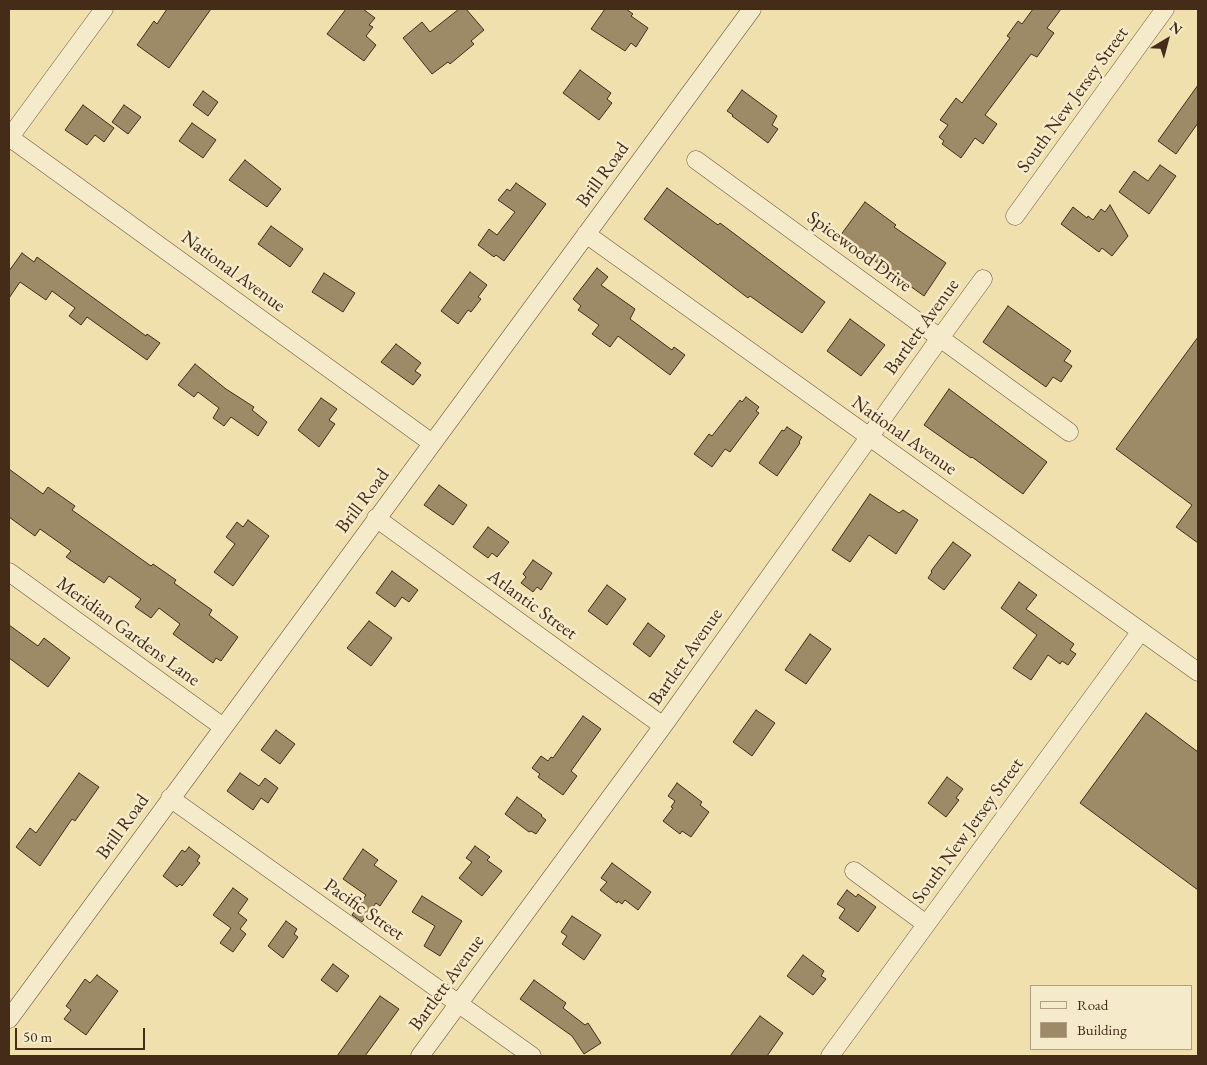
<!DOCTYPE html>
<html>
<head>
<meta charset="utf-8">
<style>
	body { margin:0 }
	#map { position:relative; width:1207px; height:1065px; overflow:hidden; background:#efe0ae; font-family:"EB Garamond",serif }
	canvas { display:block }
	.frame { position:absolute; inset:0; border:10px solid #452c19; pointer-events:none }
	.legend { position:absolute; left:1030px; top:985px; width:162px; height:65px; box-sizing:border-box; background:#f5ebca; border:1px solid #af9f83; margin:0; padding:6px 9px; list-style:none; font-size:15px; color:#452c19 }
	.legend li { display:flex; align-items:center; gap:10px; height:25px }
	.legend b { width:25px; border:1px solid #af9f83 }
	.north { position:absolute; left:1142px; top:15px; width:50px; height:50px; -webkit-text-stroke:4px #f5ebca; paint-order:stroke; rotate:37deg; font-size:14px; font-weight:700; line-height:20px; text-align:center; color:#452c19 }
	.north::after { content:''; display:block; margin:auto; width:18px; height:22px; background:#452c19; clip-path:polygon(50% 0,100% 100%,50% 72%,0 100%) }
	.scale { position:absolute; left:15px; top:1028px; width:130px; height:22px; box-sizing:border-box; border:2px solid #452c19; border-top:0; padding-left:6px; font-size:15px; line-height:18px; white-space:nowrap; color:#452c19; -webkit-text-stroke:4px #f5ebca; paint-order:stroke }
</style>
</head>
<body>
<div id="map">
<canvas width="1207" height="1065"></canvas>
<div class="frame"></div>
<ul class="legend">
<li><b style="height:6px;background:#f5ebca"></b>Road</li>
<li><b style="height:14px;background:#9d8a66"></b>Building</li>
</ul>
<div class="north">N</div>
<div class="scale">50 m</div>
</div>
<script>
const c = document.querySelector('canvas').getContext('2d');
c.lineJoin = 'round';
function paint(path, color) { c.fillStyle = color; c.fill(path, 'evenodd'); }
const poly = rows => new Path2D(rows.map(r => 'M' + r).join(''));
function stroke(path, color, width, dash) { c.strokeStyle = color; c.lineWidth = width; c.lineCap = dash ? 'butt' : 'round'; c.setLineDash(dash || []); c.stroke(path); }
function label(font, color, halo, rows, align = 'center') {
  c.font = font + ' "EB Garamond",serif'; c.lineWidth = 5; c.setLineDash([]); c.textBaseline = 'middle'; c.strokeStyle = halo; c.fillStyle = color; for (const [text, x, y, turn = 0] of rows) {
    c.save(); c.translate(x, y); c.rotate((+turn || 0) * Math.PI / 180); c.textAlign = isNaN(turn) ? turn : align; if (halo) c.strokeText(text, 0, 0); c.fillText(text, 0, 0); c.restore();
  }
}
const building = poly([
	[167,9,211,9,169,68,137,45,154,21,157,24,167,9],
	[346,9,363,9,375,18,369,25,373,27,366,36,376,45,364,61,327,34,346,9],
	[459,9,466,9,484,30,471,41,474,44,450,64,448,62,432,74,403,38,422,22,430,32,459,9],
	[605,9,626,9,633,14,631,16,648,28,636,47,631,43,625,51,591,29,605,9],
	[1033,9,1061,9,1047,28,1054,33,1037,57,1031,54,985,115,997,124,983,144,975,138,961,158,942,144,944,141,939,137,948,125,940,120,956,98,962,103,1010,38,1007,36,1018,21,1022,24,1033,9],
	[580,70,611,93,607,99,612,103,599,120,563,93,580,70],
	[1198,85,1198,123,1176,154,1158,141,1198,85],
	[742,90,777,116,772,125,778,129,768,143,732,116,733,115,727,111,742,90],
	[203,91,218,102,208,116,193,105,203,91],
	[83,105,114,128,104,142,95,135,87,145,65,130,83,105],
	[124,105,141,117,128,134,112,122,124,105],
	[192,123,216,140,203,158,179,141,192,123],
	[245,160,281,189,267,207,229,180,245,160],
	[1160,165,1176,176,1149,214,1119,192,1134,171,1148,181,1160,165],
	[516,183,546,204,504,261,496,255,494,257,478,245,489,229,497,235,515,212,498,200,507,189,510,191,516,183],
	[667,188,718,225,720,223,825,302,802,333,750,296,748,298,644,219,667,188],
	[865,202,896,225,894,227,946,263,924,296,840,236,865,202],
	[1110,205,1128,236,1112,256,1102,248,1099,252,1061,224,1073,207,1087,218,1088,216,1093,220,1101,209,1105,212,1110,205],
	[271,226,303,249,290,267,258,244,271,226],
	[22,253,34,262,37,257,146,336,147,334,160,343,147,360,87,317,81,325,69,316,75,308,52,291,46,300,20,282,9,298,9,271,22,253],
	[597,268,608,277,601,285,635,309,630,319,672,350,674,347,685,355,670,375,618,336,610,347,592,334,599,325,578,310,581,306,573,299,597,268],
	[470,272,487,285,478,297,481,299,471,312,468,310,458,324,441,311,470,272],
	[324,273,355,293,343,312,312,292,324,273],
	[1008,306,1071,351,1064,361,1072,366,1061,382,1053,377,1046,387,983,342,1008,306],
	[850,319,885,345,861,376,827,351,850,319],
	[1198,337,1198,543,1176,527,1192,505,1116,449,1198,337],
	[396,344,421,363,415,371,421,375,413,385,381,362,396,344],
	[195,364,226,389,254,407,252,410,267,422,258,436,231,417,224,426,213,418,219,408,198,392,194,397,178,385,195,364],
	[949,389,1047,462,1023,494,972,457,971,458,924,425,949,389],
	[746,397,759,407,756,411,759,413,730,452,725,449,712,467,694,454,709,434,712,436,740,400,742,402,746,397],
	[321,398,337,409,329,420,335,424,319,447,298,430,321,398],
	[787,427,802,437,799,442,800,443,777,476,759,463,782,430,784,431,787,427],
	[9,469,43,494,48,487,75,506,72,510,151,566,153,564,176,580,174,583,212,610,209,615,238,637,221,661,216,658,213,663,173,634,180,624,159,608,151,618,135,607,141,599,109,576,104,583,66,557,71,551,40,529,35,536,9,517,9,469],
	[439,485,467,505,453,525,424,505,439,485],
	[870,494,899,513,903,510,918,520,896,554,869,535,850,562,832,550,870,494],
	[248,520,269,536,233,586,214,572,235,544,226,537,237,522,243,527,248,520],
	[488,527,509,542,497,557,492,553,488,558,473,547,488,527],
	[953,542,971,555,944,590,928,578,932,572,931,571,953,542],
	[533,560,552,573,541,590,537,587,533,592,521,583,526,577,523,574,533,560],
	[392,571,418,590,409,602,402,597,395,607,376,593,392,571],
	[1019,582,1037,595,1026,609,1074,644,1070,650,1076,654,1068,665,1062,661,1060,664,1048,655,1031,680,1013,668,1037,635,1001,608,1019,582],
	[607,585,626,599,607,625,588,611,607,585],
	[369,621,392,638,371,666,347,648,369,621],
	[648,623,665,636,650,657,633,644,648,623],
	[9,625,38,646,44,638,70,658,48,687,9,658,9,625],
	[810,634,831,649,806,684,785,670,810,634],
	[756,710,775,723,752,756,733,742,756,710],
	[1146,713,1198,752,1198,890,1080,803,1146,713],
	[583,716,601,729,571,771,577,776,563,795,538,777,540,774,532,768,541,756,548,761,551,757,553,758,583,716],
	[276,730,295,744,280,764,261,750,276,730],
	[79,773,99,787,75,821,72,819,40,866,16,847,30,828,36,833,79,773],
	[240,773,259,786,265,778,278,788,268,803,261,798,253,810,227,791,240,773],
	[947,777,963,789,956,798,959,800,946,817,928,803,947,777],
	[677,783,702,802,700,805,709,812,691,837,682,831,680,834,663,821,673,808,671,807,675,801,668,796,677,783],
	[517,797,542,815,541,816,546,820,536,834,531,831,529,832,505,814,517,797],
	[475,846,490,857,487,860,502,871,482,896,459,878,472,862,466,858,475,846],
	[189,847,200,856,197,861,200,863,182,886,180,884,177,887,163,876,182,850,185,852,189,847],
	[363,849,378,860,374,865,397,881,380,906,376,903,362,922,352,915,366,895,343,879,363,849],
	[612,863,651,892,638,910,625,900,622,904,618,901,617,903,600,890,607,882,601,878,612,863],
	[233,888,248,899,238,913,247,920,240,929,246,934,233,952,220,943,231,928,213,915,233,888],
	[847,890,856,897,858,894,876,907,858,932,839,918,845,909,837,904,847,890],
	[422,896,462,921,440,956,424,946,435,926,412,912,422,896],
	[572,916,601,935,584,960,562,944,567,936,561,932,572,916],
	[286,921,297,929,294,934,298,937,283,958,268,946,286,921],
	[803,955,824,971,821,976,826,979,813,995,787,976,803,955],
	[333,964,349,976,337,992,321,980,333,964],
	[97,975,118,991,86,1035,64,1019,71,1010,66,1006,85,979,90,983,97,975],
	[534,980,566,1003,563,1008,585,1025,588,1023,601,1043,584,1054,572,1036,520,999,534,980],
	[380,996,399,1009,365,1056,337,1056,380,996],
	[760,1016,783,1033,767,1056,730,1056,760,1016]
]);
const minor = poly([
	[9,137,432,443],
	[10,137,104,9],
	[696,160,1069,432],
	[1015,216,1165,9],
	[586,234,1198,672],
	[376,518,663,726],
	[9,572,223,727],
	[170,798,532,1056],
	[854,871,926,924],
	[9,1019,752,9],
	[420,1056,663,726,940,338,983,279],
	[830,1056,1141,631]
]);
const streetNames = [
	["South New Jersey Street",1073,100,-54],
	["Brill Road",603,175,-54],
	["Spicewood Drive",859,252,36],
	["National Avenue",233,272,36],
	["Bartlett Avenue",922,327,-54],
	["National Avenue",904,436,35],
	["Brill Road",363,501,-53],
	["Atlantic Street",532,605,36],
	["Meridian Gardens Lane",128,632,36],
	["Bartlett Avenue",686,657,-55],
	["Brill Road",123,827,-54],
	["South New Jersey Street",968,831,-54],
	["Pacific Street",364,910,35],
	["Bartlett Avenue",447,983,-54]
];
paint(building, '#9d8a66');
stroke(building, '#452c19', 1);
stroke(minor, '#70593e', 19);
stroke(minor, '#f5ebca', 18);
label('19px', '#452c19', '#f5ebca', streetNames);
</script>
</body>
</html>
